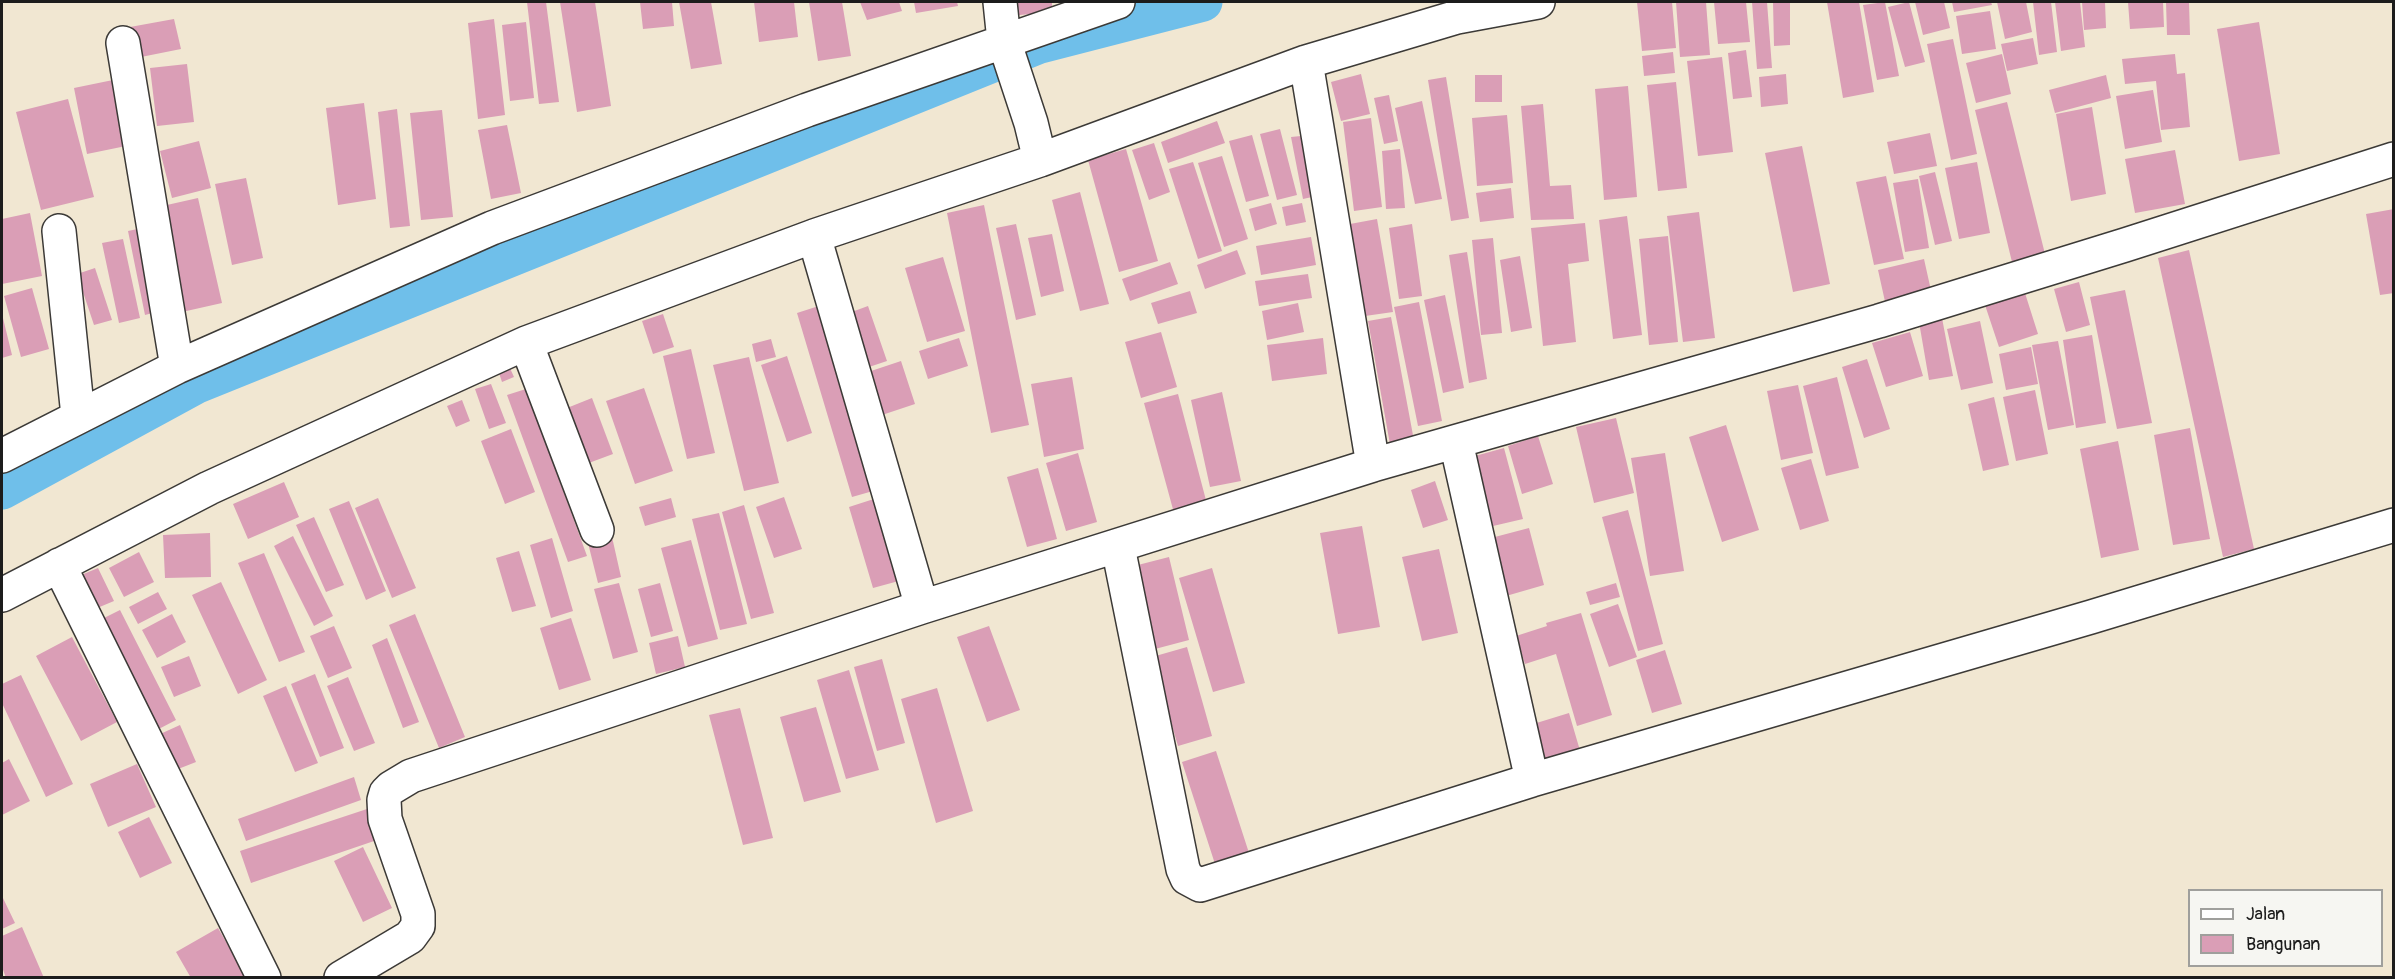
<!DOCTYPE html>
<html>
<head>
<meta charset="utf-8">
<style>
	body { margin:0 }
	#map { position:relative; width:2395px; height:979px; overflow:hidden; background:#f1e7d2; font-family:Pangolin,sans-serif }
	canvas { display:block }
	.frame { position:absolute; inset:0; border:3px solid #1c1c1c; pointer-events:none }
	.legend { position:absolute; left:2188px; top:889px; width:195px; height:78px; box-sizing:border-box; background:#f6f6f2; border:2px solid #9f9f9c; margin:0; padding:8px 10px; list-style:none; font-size:18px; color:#1c1c1c }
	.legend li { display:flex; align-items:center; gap:12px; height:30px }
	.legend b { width:30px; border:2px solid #9f9f9c }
</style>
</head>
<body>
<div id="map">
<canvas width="2395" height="979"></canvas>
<div class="frame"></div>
<ul class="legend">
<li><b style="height:8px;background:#fff"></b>Jalan</li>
<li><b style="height:16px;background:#da9eb6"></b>Bangunan</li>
</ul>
</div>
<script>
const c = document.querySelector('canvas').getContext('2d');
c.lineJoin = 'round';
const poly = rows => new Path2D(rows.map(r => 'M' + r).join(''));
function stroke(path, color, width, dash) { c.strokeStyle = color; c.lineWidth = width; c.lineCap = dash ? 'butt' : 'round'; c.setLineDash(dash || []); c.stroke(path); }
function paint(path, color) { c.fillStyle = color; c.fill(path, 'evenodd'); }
const canal = poly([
	[2,490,195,385,1040,44,1203,2]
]);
const building = poly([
	[527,2,546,2,559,102,539,104],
	[560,2,595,2,611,106,577,112],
	[640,2,672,2,674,26,643,29],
	[679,2,711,2,722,64,691,69],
	[754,2,794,2,798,37,759,42],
	[809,2,842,2,851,56,818,61],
	[860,2,899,2,902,11,867,20],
	[914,2,957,2,958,6,916,13],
	[1008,2,1052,2,1052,12,1009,16],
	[1637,2,1672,2,1676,48,1642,51],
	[1676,2,1706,2,1710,55,1680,57],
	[1714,2,1746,2,1750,42,1718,44],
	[1752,2,1767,2,1772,68,1757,69],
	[1773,2,1790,2,1790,45,1774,46],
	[1827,2,1859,2,1874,92,1843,98],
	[1885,2,1899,76,1877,80,1863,5],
	[1909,2,1925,62,1905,67,1888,7],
	[1915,2,1944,2,1950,28,1923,35],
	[1952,2,1991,2,1992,5,1954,12],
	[1997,2,2026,2,2032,32,2005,39],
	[2033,2,2051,2,2057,52,2039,55],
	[2055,2,2080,2,2085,47,2061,51],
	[2082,2,2105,2,2106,28,2084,30],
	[2128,2,2163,2,2164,27,2130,29],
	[2166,2,2189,2,2190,35,2167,35],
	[1990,11,1996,49,1962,54,1956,16],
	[174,19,181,49,136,58,130,27],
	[494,19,505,115,478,119,468,23],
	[526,22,534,98,510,101,502,25],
	[2259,22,2280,154,2239,161,2217,29],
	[2033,38,2038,64,2007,71,2001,44],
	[1953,39,1977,154,1951,160,1927,44],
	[1746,50,1752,97,1733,99,1728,53],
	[1673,52,1675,73,1644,76,1642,56],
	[2002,54,2011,94,1976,103,1966,63],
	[2175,54,2177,74,2185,73,2190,127,2161,130,2156,81,2125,84,2122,59],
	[1722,57,1733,152,1698,156,1687,61],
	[187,64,194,122,157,126,150,68],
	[1361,74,1370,114,1341,121,1331,82],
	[1786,74,1788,104,1761,107,1759,77],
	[1475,75,1502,75,1502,102,1475,102],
	[2106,75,2111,98,2055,113,2049,90],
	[1446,77,1469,218,1451,221,1428,80],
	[113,80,126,146,87,154,74,88],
	[1676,82,1687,188,1658,191,1647,85],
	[1628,86,1637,197,1604,200,1595,89],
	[2153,90,2162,142,2125,149,2116,96],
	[1389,95,1398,141,1384,144,1374,98],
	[68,99,94,197,41,210,16,112],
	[1422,101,1442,199,1415,204,1395,108],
	[2007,102,2045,254,2012,262,1975,110],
	[364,103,376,199,338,205,326,108],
	[1543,104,1550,186,1571,185,1574,219,1531,220,1521,106],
	[2092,107,2106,194,2071,201,2056,114],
	[397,109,410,226,390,228,378,112],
	[442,110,453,217,421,220,410,113],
	[1507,115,1513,183,1477,186,1472,118],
	[1371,118,1382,207,1354,211,1343,122],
	[1217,121,1225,143,1168,163,1161,142],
	[507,125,521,193,491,199,478,130],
	[1280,129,1297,195,1277,200,1260,134],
	[1930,133,1937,166,1894,174,1887,142],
	[1252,135,1269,196,1246,202,1229,141],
	[1301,136,1312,197,1303,199,1291,137],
	[199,141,211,188,172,198,160,151],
	[1154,143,1170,192,1149,200,1132,150],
	[1802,146,1830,284,1793,292,1765,153],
	[1126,149,1158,261,1119,272,1088,160],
	[1400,149,1405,208,1386,209,1382,151],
	[2175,150,2185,204,2135,213,2125,159],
	[1222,156,1248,239,1224,247,1198,163],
	[1193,162,1222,251,1198,259,1169,169],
	[1977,162,1990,233,1959,239,1945,168],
	[1935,172,1952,241,1935,245,1919,176],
	[1886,176,1904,259,1874,265,1856,182],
	[246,178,263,258,232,265,215,184],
	[1918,179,1929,248,1905,252,1893,183],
	[1511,188,1514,218,1480,222,1476,193],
	[1080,192,1109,304,1080,311,1052,200],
	[198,198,222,303,182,312,158,207],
	[1271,203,1277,224,1255,231,1249,209],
	[1302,203,1306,222,1286,226,1282,207],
	[984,205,1029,425,991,433,947,213],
	[2394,209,2394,293,2380,295,2366,214],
	[1699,212,1715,338,1683,342,1667,216],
	[30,213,42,276,2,284,2,219],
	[1627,216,1642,335,1613,339,1599,220],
	[1377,219,1393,312,1365,316,1350,224],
	[1585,223,1589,261,1568,264,1576,342,1543,346,1531,228],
	[1016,224,1036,315,1016,320,996,228],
	[1412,224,1422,296,1399,299,1389,228],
	[147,227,164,310,145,315,128,231],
	[1052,234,1064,291,1041,297,1028,238],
	[1668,236,1678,342,1649,345,1639,239],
	[1311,237,1316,265,1261,275,1256,246],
	[1493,238,1502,333,1481,335,1472,240],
	[123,239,140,318,119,323,102,243],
	[1237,250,1246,274,1205,289,1197,265],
	[2189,250,2254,549,2223,557,2158,258],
	[1467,252,1487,379,1469,383,1449,255],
	[1520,256,1532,328,1511,332,1500,260],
	[943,257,965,331,927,342,905,268],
	[1924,259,1932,295,1886,306,1878,270],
	[1170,262,1178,284,1130,301,1122,279],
	[95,268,112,320,94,325,77,274],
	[1308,274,1312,298,1259,306,1255,281],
	[2079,282,2090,325,2066,332,2054,289],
	[32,288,49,349,21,357,4,296],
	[2024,290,2038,334,1999,347,1984,302],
	[2125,290,2152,423,2117,429,2090,297],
	[1190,291,1197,313,1158,324,1151,303],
	[1445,295,1464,388,1443,393,1424,300],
	[1419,302,1442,421,1418,426,1394,307],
	[1298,303,1304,332,1267,340,1262,311],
	[825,304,880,489,852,497,797,313],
	[868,306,887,361,869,367,849,313],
	[2,314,12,355,2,358],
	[663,314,674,347,653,354,642,321],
	[1391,317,1415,446,1391,450,1368,321],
	[1942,318,1953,376,1929,380,1919,322],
	[1980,321,1993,383,1961,390,1947,329],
	[1161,332,1177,387,1141,398,1125,342],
	[1910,332,1923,376,1886,387,1872,343],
	[2092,335,2106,423,2076,428,2063,340],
	[959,338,968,366,928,379,919,351],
	[1323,338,1327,374,1272,381,1267,345],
	[771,339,776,357,756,362,752,344],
	[2058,341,2074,425,2048,430,2032,345],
	[2031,347,2038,384,2006,390,1999,354],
	[691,349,715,453,687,459,663,356],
	[787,356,812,433,787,442,761,365],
	[749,357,779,483,744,491,713,365],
	[1867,359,1890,429,1864,438,1842,367],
	[901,361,915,404,882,415,868,372],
	[509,366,514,377,502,382,498,370],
	[1072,377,1084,449,1044,457,1031,384],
	[1837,377,1859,468,1826,476,1803,386],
	[491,384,506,423,489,429,475,389],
	[1798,385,1813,453,1781,460,1767,391],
	[644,388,673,471,635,484,606,401],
	[526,389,587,556,568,562,507,395],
	[2035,390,2048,454,2016,461,2003,397],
	[1222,392,1241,481,1210,487,1191,400],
	[1178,394,1207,504,1174,513,1144,403],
	[1994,397,2009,465,1983,471,1968,404],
	[592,398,613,454,578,467,557,412],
	[462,400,470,421,456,427,447,406],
	[1616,418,1634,493,1594,503,1576,427],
	[1726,425,1759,530,1722,542,1689,437],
	[2190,428,2210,539,2173,545,2154,435],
	[511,429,535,492,505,504,481,441],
	[1538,436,1553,484,1522,494,1508,446],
	[2118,441,2139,550,2101,558,2080,449],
	[1504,448,1523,519,1493,526,1475,456],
	[1078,453,1097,522,1066,531,1046,463],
	[1665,453,1684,571,1650,576,1631,458],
	[1811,459,1829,521,1800,530,1781,468],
	[1038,468,1057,539,1027,547,1007,477],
	[1435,481,1448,520,1423,528,1411,490],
	[284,482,299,517,248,539,233,504],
	[784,497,802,549,774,558,756,507],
	[880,497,906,579,873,588,849,507],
	[378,498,416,588,392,598,355,508],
	[671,498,676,517,645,526,639,507],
	[349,501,386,591,366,600,329,509],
	[744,505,774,613,751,619,722,512],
	[1628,510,1663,644,1638,651,1602,517],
	[719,513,747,624,720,630,692,519],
	[314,517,344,585,326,592,296,525],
	[1362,526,1380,627,1338,634,1320,533],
	[1529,528,1544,585,1506,596,1491,538],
	[210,533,211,577,165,578,163,535],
	[293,536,333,616,314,626,274,546],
	[612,537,621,577,598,583,588,543],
	[552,538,573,611,551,618,530,545],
	[691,540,718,639,688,647,661,548],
	[1439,549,1458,633,1422,641,1402,557],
	[519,551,536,606,512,612,496,558],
	[139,552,154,582,124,597,109,568],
	[264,553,305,652,279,662,238,563],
	[1169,557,1189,640,1155,649,1134,566],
	[98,568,114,601,90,611,74,578],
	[1212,568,1245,683,1213,692,1179,578],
	[221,582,267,680,238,694,192,595],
	[619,583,638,652,613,659,594,589],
	[660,583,673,631,651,637,638,589],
	[1616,583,1620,597,1590,605,1586,592],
	[158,592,167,609,138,624,129,607],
	[1618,604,1637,657,1609,667,1590,614],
	[120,610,176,720,153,732,96,622],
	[1581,613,1612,715,1577,726,1556,654,1525,664,1516,636,1547,626,1546,623],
	[172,614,186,642,157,658,142,630],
	[415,614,465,737,439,748,389,625],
	[571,618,591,680,559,690,540,628],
	[334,626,352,668,328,678,310,636],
	[989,626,1020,710,987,722,957,637],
	[678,636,685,667,656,674,649,643],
	[72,637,117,722,81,741,36,656],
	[387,638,419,722,403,728,372,645],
	[1187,647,1212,736,1178,746,1152,657],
	[1665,650,1682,704,1652,713,1636,660],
	[189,656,201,686,174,697,161,667],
	[882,659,905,743,877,751,854,667],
	[849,670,879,770,846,779,817,680],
	[315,674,344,748,320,757,291,684],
	[21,675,73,784,46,797,2,703,2,684],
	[348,677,375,743,354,751,327,686],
	[286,686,318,763,295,772,263,696],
	[937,688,973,811,936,823,901,699],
	[816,707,841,792,804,802,780,717],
	[740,708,773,838,743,845,709,715],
	[1569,713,1581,754,1543,766,1530,725],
	[180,725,196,762,173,771,158,735],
	[1216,751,1249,853,1215,864,1182,762],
	[9,759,30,801,2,815,2,763],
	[137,764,156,807,108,827,90,784],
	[354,777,361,800,246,841,238,819],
	[367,809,377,840,251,883,240,851],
	[149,817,172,863,140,878,118,832],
	[363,847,392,908,363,922,334,861],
	[2,896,15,923,2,929],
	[22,927,44,978,6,978,2,967,2,936],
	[218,928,247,978,191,978,176,952]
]);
const minor = poly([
	[1000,2,1004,41,1031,123,1040,160],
	[123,43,177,367],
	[1306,62,1373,465],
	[59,231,78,416],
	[814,236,922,607],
	[526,343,597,530],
	[1456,442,1532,780],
	[2,456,177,367,492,228,807,110,1118,2],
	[1118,547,1183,869,1187,878,1200,885,1532,780,2091,617,2394,525],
	[59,565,264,978],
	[2,595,209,488,526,343,814,236,1040,160,1306,62,1457,17,1538,2],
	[341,978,410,937,418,926,418,914,385,819,384,800,386,793,391,788,411,776,922,607,1373,465,1879,321,2125,245,2394,159]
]);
stroke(canal, '#6fbfea', 39);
paint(building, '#da9eb6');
stroke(minor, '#3c3a37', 36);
stroke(minor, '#fff', 33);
</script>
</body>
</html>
